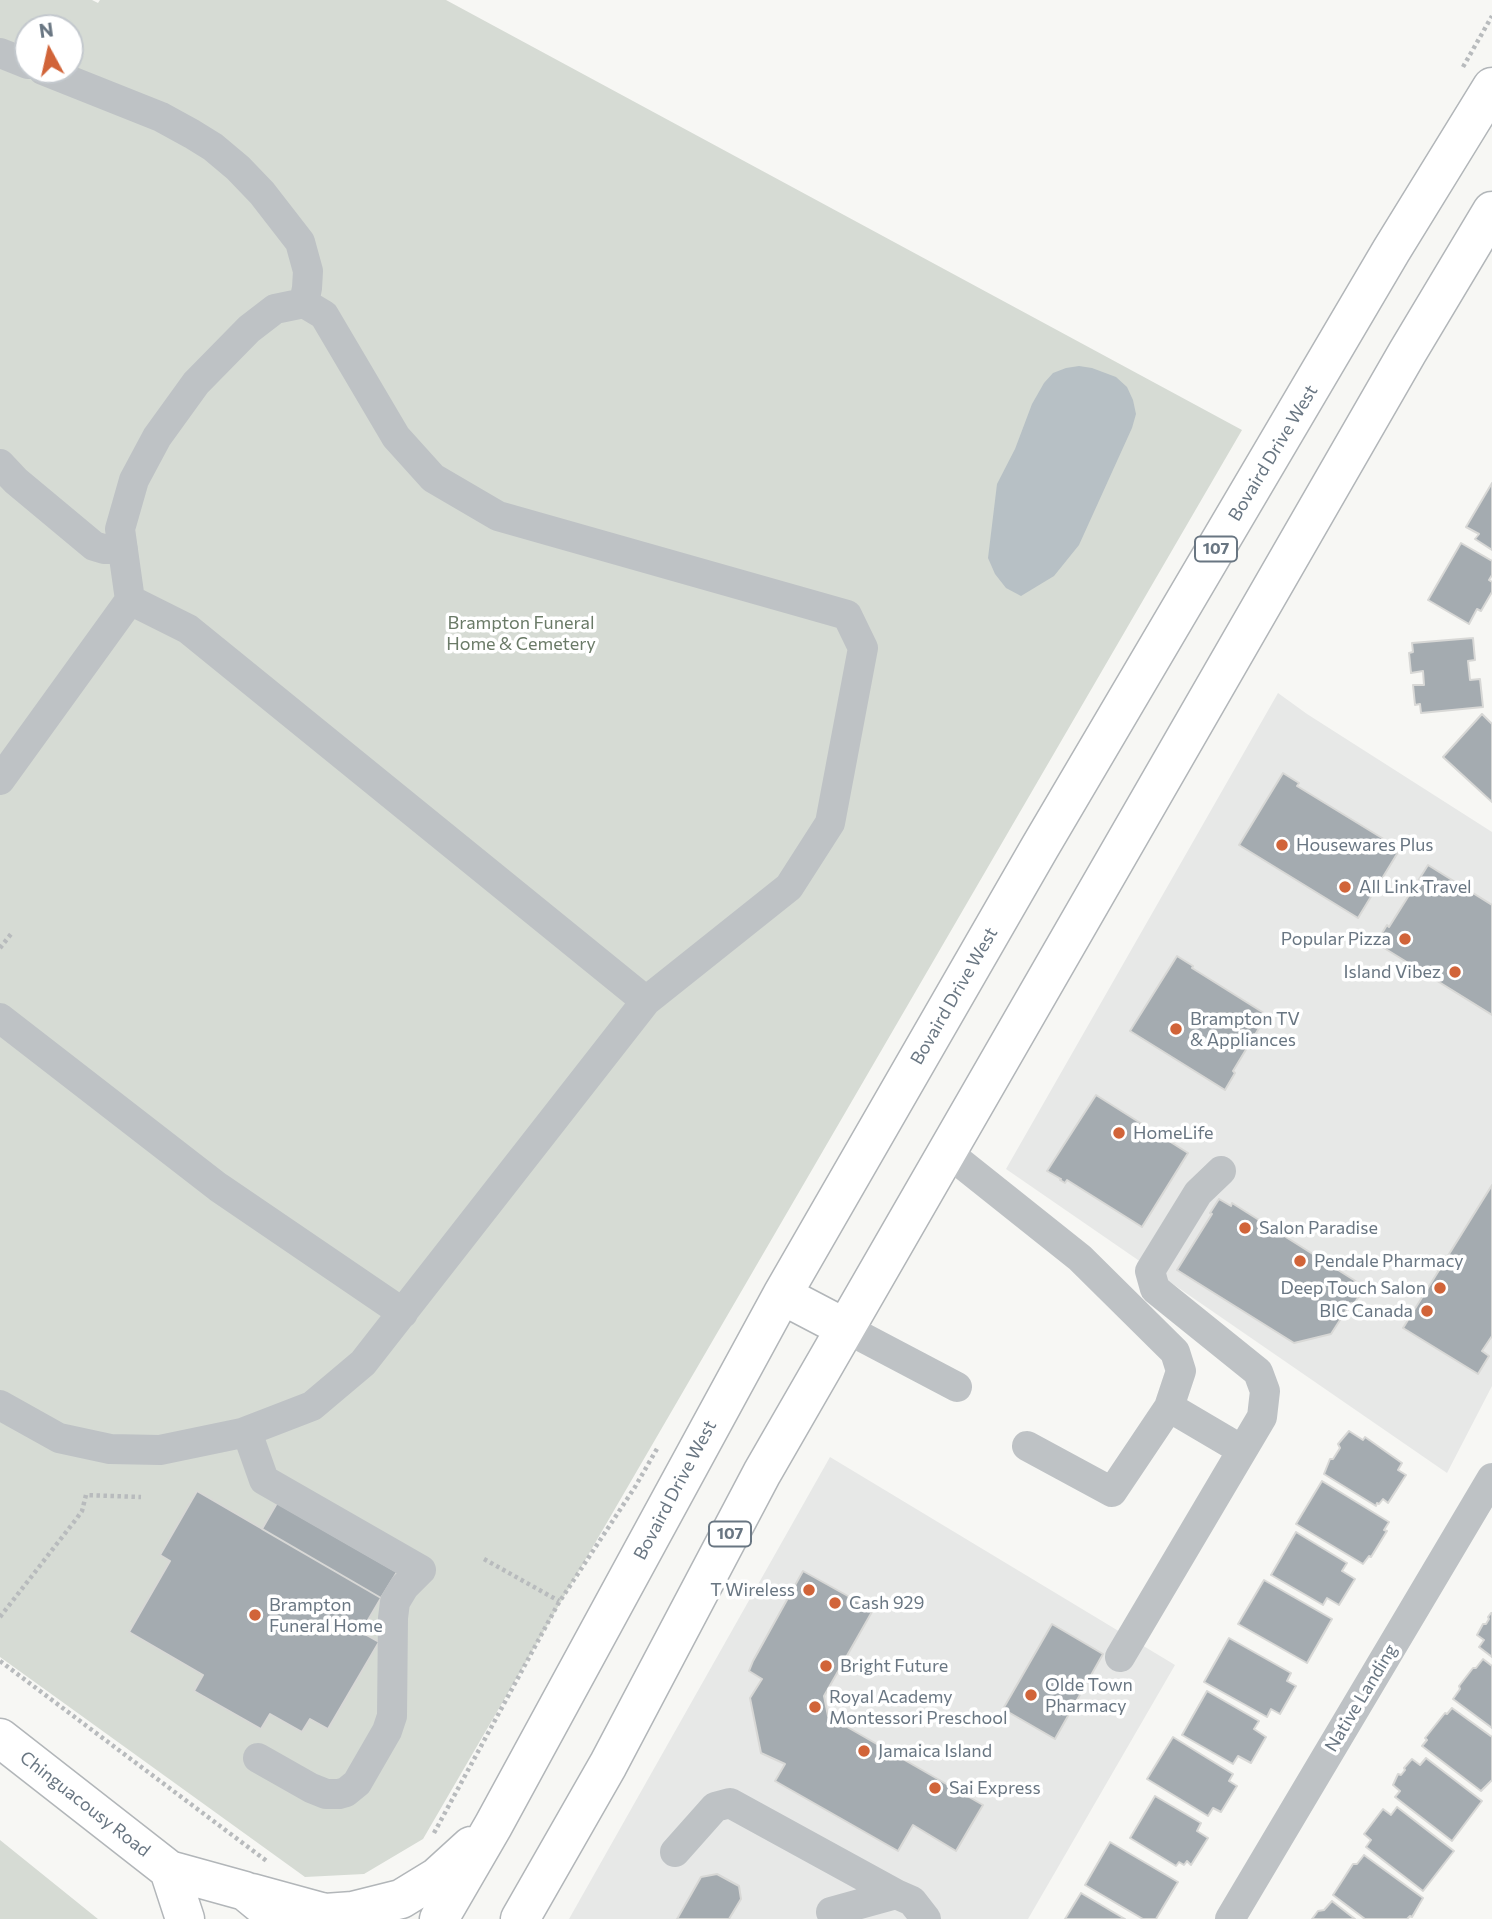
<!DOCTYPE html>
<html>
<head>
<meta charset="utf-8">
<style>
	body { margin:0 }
	#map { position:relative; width:1492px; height:1919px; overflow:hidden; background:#f7f7f4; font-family:Commissioner,sans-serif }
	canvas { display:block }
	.north { position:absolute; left:14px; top:14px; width:70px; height:70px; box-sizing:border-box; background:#fff; border:2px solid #c3c8cd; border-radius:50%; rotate:352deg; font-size:19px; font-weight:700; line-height:28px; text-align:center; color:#697682 }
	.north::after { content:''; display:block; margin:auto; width:24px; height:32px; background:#d16439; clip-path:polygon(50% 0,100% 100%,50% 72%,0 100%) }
</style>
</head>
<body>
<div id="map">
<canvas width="1492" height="1919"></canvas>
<div class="north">N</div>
</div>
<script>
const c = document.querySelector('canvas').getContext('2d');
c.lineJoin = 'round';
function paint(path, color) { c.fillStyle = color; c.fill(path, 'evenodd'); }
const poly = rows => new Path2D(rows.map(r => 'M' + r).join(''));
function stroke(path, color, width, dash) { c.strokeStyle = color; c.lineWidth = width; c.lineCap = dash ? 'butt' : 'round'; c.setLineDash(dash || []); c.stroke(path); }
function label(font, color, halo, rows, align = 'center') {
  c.font = font + ' Commissioner,sans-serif'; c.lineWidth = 7; c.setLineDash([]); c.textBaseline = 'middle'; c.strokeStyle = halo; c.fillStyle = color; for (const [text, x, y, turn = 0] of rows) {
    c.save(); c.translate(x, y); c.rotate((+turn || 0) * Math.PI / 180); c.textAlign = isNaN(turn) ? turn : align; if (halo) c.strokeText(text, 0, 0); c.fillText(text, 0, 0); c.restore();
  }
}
const built = poly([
	[1278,693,1307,714,1492,832,1492,1386,1447,1473,1006,1169],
	[830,1457,1175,1665,1028,1919,569,1919]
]);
const green = poly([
	[0,0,92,0,98,3,100,0,446,0,1242,430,423,1839,364,1874,305,1877,0,1657],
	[28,28,70,28,70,70,28,70],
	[0,1840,98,1919,0,1919]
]);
const water = poly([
	[1079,366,1092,368,1116,377,1127,387,1133,400,1136,414,1132,428,1079,545,1054,576,1021,596,1006,588,995,574,988,558,997,484,1015,449,1032,404,1044,383,1053,373,1066,368]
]);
const building = poly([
	[1492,483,1492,550,1475,539,1479,534,1466,527,1492,483],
	[1461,543,1492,561,1492,575,1489,580,1492,582,1492,592,1481,611,1477,609,1469,624,1428,600,1461,543],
	[1473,638,1475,660,1468,661,1470,680,1480,679,1483,707,1421,713,1420,704,1415,705,1413,685,1424,685,1423,671,1411,673,1409,653,1413,652,1412,643,1473,638],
	[1482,714,1492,724,1492,802,1443,757,1482,714],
	[1283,773,1299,783,1297,786,1400,849,1358,918,1239,845,1283,773],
	[1428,865,1492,905,1492,1015,1376,943,1387,925,1389,927,1428,865],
	[1177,956,1193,966,1192,968,1267,1015,1233,1071,1235,1073,1225,1090,1130,1031,1177,956],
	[1096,1095,1188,1153,1142,1227,1067,1180,1065,1183,1060,1180,1061,1179,1047,1171,1096,1095],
	[1492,1185,1492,1336,1482,1351,1489,1356,1478,1374,1403,1328,1492,1185],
	[1219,1199,1231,1206,1232,1203,1365,1287,1354,1304,1351,1303,1331,1334,1294,1343,1177,1270,1212,1214,1210,1213,1219,1199],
	[1349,1431,1363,1440,1365,1437,1402,1463,1398,1470,1406,1475,1388,1503,1383,1499,1379,1504,1377,1503,1376,1506,1324,1474,1330,1459,1333,1459,1340,1448,1338,1444,1349,1431],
	[1322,1481,1389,1522,1384,1530,1387,1531,1371,1557,1369,1556,1363,1564,1296,1524,1322,1481],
	[197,1491,381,1598,361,1632,379,1642,328,1729,310,1719,302,1732,270,1714,261,1729,194,1691,203,1675,129,1632,170,1561,160,1555,197,1491],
	[277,1503,397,1572,381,1598,262,1529,277,1503],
	[1296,1532,1347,1563,1342,1571,1355,1579,1339,1605,1327,1598,1323,1605,1271,1575,1296,1532],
	[803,1571,873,1610,824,1696,828,1716,983,1805,956,1851,913,1825,898,1851,775,1781,785,1764,761,1753,750,1698,762,1679,749,1671,753,1661,803,1571],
	[1264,1580,1332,1619,1307,1663,1238,1624,1264,1580],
	[1491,1613,1492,1613,1492,1657,1479,1647,1484,1640,1477,1635,1483,1624,1486,1624,1489,1619,1488,1617,1491,1613],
	[1052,1624,1103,1654,1055,1739,1003,1709,1052,1624],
	[1229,1638,1291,1673,1287,1681,1296,1686,1280,1714,1271,1709,1267,1717,1204,1682,1229,1638],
	[1483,1659,1492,1666,1492,1728,1453,1699,1460,1689,1459,1686,1473,1668,1476,1668,1483,1659],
	[1207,1691,1259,1721,1254,1729,1266,1737,1251,1763,1238,1756,1233,1764,1182,1735,1207,1691],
	[1452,1708,1492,1737,1492,1780,1481,1791,1422,1746,1427,1740,1425,1738,1445,1713,1447,1714,1452,1708],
	[1173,1737,1233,1774,1229,1781,1237,1786,1221,1812,1213,1808,1208,1816,1147,1779,1173,1737],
	[1426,1758,1482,1801,1452,1841,1395,1797,1400,1791,1393,1785,1398,1774,1401,1775,1405,1770,1404,1768,1412,1759,1420,1765,1426,1758],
	[1155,1796,1201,1823,1197,1831,1208,1838,1191,1865,1187,1861,1184,1865,1179,1862,1176,1866,1130,1838,1155,1796],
	[1397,1807,1454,1851,1423,1891,1366,1847,1371,1840,1364,1834,1383,1809,1391,1815,1397,1807],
	[1110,1842,1178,1882,1156,1919,1143,1919,1085,1885,1110,1842],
	[1364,1855,1423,1898,1412,1917,1410,1916,1407,1919,1365,1919,1333,1895,1353,1864,1357,1864,1364,1855],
	[717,1874,739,1886,741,1899,729,1919,677,1919,701,1877,717,1874],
	[1081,1893,1125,1919,1065,1919,1081,1893],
	[1332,1901,1355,1919,1312,1919,1318,1911,1324,1910,1332,1901]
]);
const path = poly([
	[1463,67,1492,16],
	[0,948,11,934],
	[484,1559,559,1601],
	[0,1617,77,1518,82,1511,86,1495,141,1497],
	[0,1661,268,1862],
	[434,1833,558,1604,635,1487,658,1447]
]);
const minor = poly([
	[0,53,28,64],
	[43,70,161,117,192,134,213,147,238,168,262,193,300,242,308,271,307,288,304,303],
	[0,464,16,481,94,546,104,549,123,549],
	[130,600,188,629,646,1001],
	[0,780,130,600,120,529,134,480,157,437,196,383,249,329,275,309,304,303,324,315,396,437,433,478,498,516,847,615,863,648,830,823,789,887,646,1001,363,1363,312,1406,242,1433,160,1450,110,1449,59,1438,0,1405],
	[0,1018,218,1187,403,1313],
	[947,1152,1080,1258,1175,1352,1181,1371,1169,1407,1112,1492,1027,1446],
	[845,1328,957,1387],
	[1169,1407,1242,1450],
	[247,1432,264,1480,421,1570,404,1587,395,1602,393,1618,392,1716,387,1731,357,1783,346,1792,339,1794,326,1794,311,1788,258,1758],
	[1120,1657,1262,1417,1265,1391,1258,1372,1155,1289,1150,1271,1198,1193,1221,1171],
	[675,1852,715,1807,730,1803,896,1894],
	[831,1912,896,1894,912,1901,926,1919],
	[1230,1919,1492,1478]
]);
const major = poly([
	[782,1295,845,1328],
	[0,1738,169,1870,245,1891,279,1919],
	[169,1870,185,1919],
	[252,1893,325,1913,353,1911,401,1899,437,1877,471,1846],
	[439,1919,493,1826,782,1295,1040,847,1391,251,1492,87],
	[520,1919,608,1765,762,1473,1407,353,1492,211]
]);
const markers = [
	[1282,845,7,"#d16439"],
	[1345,887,7,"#d16439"],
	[1405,939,7,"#d16439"],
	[1455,972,7,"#d16439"],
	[1176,1029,7,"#d16439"],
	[1119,1133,7,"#d16439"],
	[1245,1228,7,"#d16439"],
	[1300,1261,7,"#d16439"],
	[1440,1288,7,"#d16439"],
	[1427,1311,7,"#d16439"],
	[809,1590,7,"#d16439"],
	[835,1603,7,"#d16439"],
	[255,1615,7,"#d16439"],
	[826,1666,7,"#d16439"],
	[1031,1695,7,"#d16439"],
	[815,1707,7,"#d16439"],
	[864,1751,7,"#d16439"],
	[935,1788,7,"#d16439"]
];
const shields = [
	[1216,549,42],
	[730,1534,42]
];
const shieldNames = [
	["107",1216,549],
	["107",730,1534]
];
const streetNames = [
	["Bovaird Drive West",1273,453,-59],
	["Bovaird Drive West",954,996,-60],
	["Bovaird Drive West",675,1490,-62],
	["Native Landing",1361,1698,-59],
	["Chinguacousy Road",85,1804,38]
];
const parkNames = [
	["Brampton Funeral",521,623],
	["Home & Cemetery",521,644]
];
const poiNames = [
	["Housewares Plus",1296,845],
	["All Link Travel",1359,887],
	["Popular Pizza",1391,939,"right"],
	["Island Vibez",1441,972,"right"],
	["Brampton TV",1190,1019],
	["& Appliances",1190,1040],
	["HomeLife",1133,1133],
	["Salon Paradise",1259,1228],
	["Pendale Pharmacy",1314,1261],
	["Deep Touch Salon",1426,1288,"right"],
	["BIC Canada",1413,1311,"right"],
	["T Wireless",795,1590,"right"],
	["Cash 929",849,1603],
	["Brampton",269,1605],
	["Funeral Home",269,1626],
	["Bright Future",840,1666],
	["Olde Town",1045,1685],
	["Pharmacy",1045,1706],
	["Royal Academy",829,1697],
	["Montessori Preschool",829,1718],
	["Jamaica Island",878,1751],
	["Sai Express",949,1788]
];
paint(built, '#e7e8e7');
paint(green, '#d6dbd4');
paint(water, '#b7c0c5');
paint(building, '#a4abb0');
stroke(building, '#d8d8d6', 2);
stroke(major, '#b2b6b9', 41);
stroke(path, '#b8bbbd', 4.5, [3.5, 3.5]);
stroke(minor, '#bec2c5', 30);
stroke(major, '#fff', 38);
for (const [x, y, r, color] of markers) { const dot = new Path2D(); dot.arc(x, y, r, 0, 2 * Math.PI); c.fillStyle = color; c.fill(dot); stroke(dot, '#fff', 2.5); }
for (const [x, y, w] of shields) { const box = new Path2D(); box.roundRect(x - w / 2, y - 12.5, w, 25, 5); c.fillStyle = '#fff'; c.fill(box); stroke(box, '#697682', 2); }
label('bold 16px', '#697682', null, shieldNames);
label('18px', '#697682', '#fff', streetNames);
label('18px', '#6a7a67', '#fff', parkNames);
label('18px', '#697682', '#fff', poiNames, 'left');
</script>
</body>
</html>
